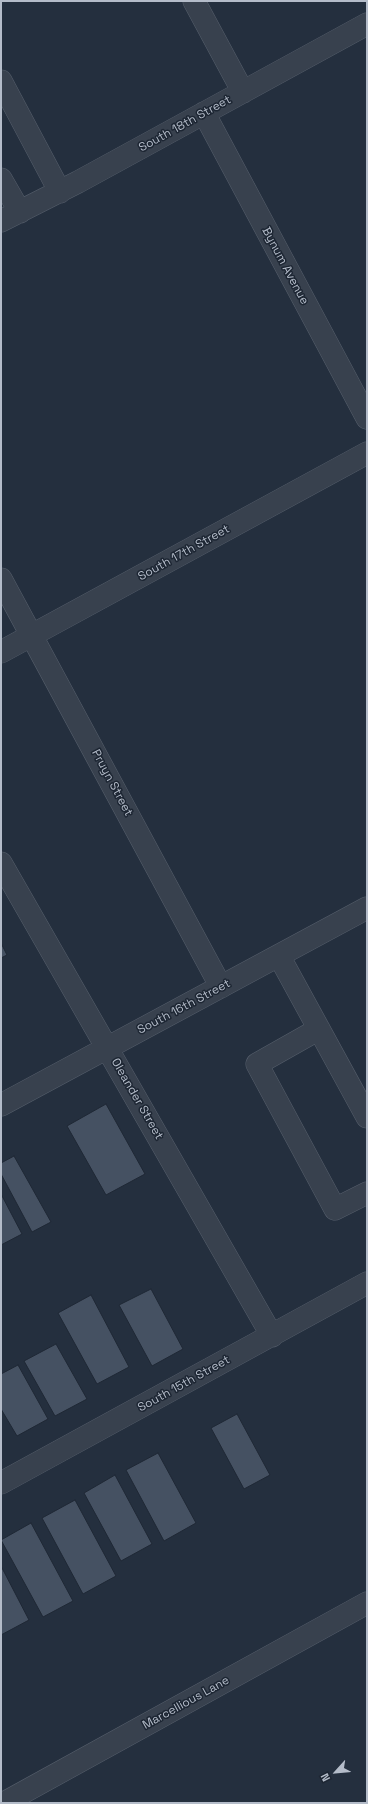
<!DOCTYPE html>
<html>
<head>
<meta charset="utf-8">
<style>
	body { margin:0 }
	#map { position:relative; width:368px; height:1804px; overflow:hidden; background:#242f3e; font-family:"Space Grotesk",sans-serif }
	canvas { display:block }
	.frame { position:absolute; inset:0; border:2px solid #b4bcc9; pointer-events:none }
	.north { position:absolute; left:316px; top:1752px; width:40px; height:40px; -webkit-text-stroke:3px #1d2633; paint-order:stroke; rotate:243deg; font-size:11px; font-weight:700; line-height:16px; text-align:center; color:#b4bcc9 }
	.north::after { content:''; display:block; margin:auto; width:14px; height:18px; background:#b4bcc9; clip-path:polygon(50% 0,100% 100%,50% 72%,0 100%) }
</style>
</head>
<body>
<div id="map">
<canvas width="368" height="1804"></canvas>
<div class="frame"></div>
<div class="north">N</div>
</div>
<script>
const c = document.querySelector('canvas').getContext('2d');
c.lineJoin = 'round';
function paint(path, color) { c.fillStyle = color; c.fill(path, 'evenodd'); }
const poly = rows => new Path2D(rows.map(r => 'M' + r).join(''));
function stroke(path, color, width, dash) { c.strokeStyle = color; c.lineWidth = width; c.lineCap = dash ? 'butt' : 'round'; c.setLineDash(dash || []); c.stroke(path); }
function label(font, color, halo, rows, align = 'center') {
  c.font = font + ' "Space Grotesk",sans-serif'; c.lineWidth = 3; c.setLineDash([]); c.textBaseline = 'middle'; c.strokeStyle = halo; c.fillStyle = color; for (const [text, x, y, turn = 0] of rows) {
    c.save(); c.translate(x, y); c.rotate((+turn || 0) * Math.PI / 180); c.textAlign = isNaN(turn) ? turn : align; if (halo) c.strokeText(text, 0, 0); c.fillText(text, 0, 0); c.restore();
  }
}
const building = poly([
	[1,943,7,955,1,958,1,943],
	[106,1104,145,1174,106,1195,67,1126,106,1104],
	[14,1156,51,1222,32,1232,1,1174,1,1163,14,1156],
	[1,1194,22,1234,1,1245,1,1194],
	[151,1289,183,1349,152,1366,119,1305,151,1289],
	[91,1295,129,1367,97,1384,58,1313,91,1295],
	[56,1344,87,1399,55,1416,24,1361,56,1344],
	[18,1365,48,1419,17,1436,1,1409,1,1374,18,1365],
	[237,1414,270,1475,244,1489,211,1428,237,1414],
	[158,1453,196,1523,164,1541,126,1470,158,1453],
	[115,1475,152,1544,121,1561,84,1493,115,1475],
	[75,1500,116,1576,83,1594,42,1518,75,1500],
	[31,1523,73,1601,43,1617,1,1540,31,1523],
	[1,1566,29,1620,1,1635,1,1566]
]);
const minor = poly([
	[194,1,243,92],
	[1,81,60,192],
	[204,113,367,418],
	[1,179,20,212],
	[1,221,78,182,367,24],
	[1,579,221,987],
	[1,652,367,453],
	[1,863,272,1336],
	[279,956,367,1117],
	[319,1029,257,1064,335,1209,367,1193],
	[1,1105,367,908],
	[1,1483,367,1283],
	[4,1803,367,1603]
]);
const streetNames = [
	["South 18th Street",185,124,-29],
	["Bynum Avenue",285,266,62],
	["South 17th Street",184,553,-29],
	["Pruyn Street",112,783,62],
	["South 16th Street",184,1007,-28],
	["Oleander Street",137,1099,60],
	["South 15th Street",184,1384,-29],
	["Marcellious Lane",186,1703,-29]
];
paint(building, '#455162');
stroke(building, '#1f2835', 1);
stroke(minor, '#565f6c', 23);
stroke(minor, '#38414e', 22);
label('12px', '#b4bcc9', '#1d2633', streetNames);
</script>
</body>
</html>
